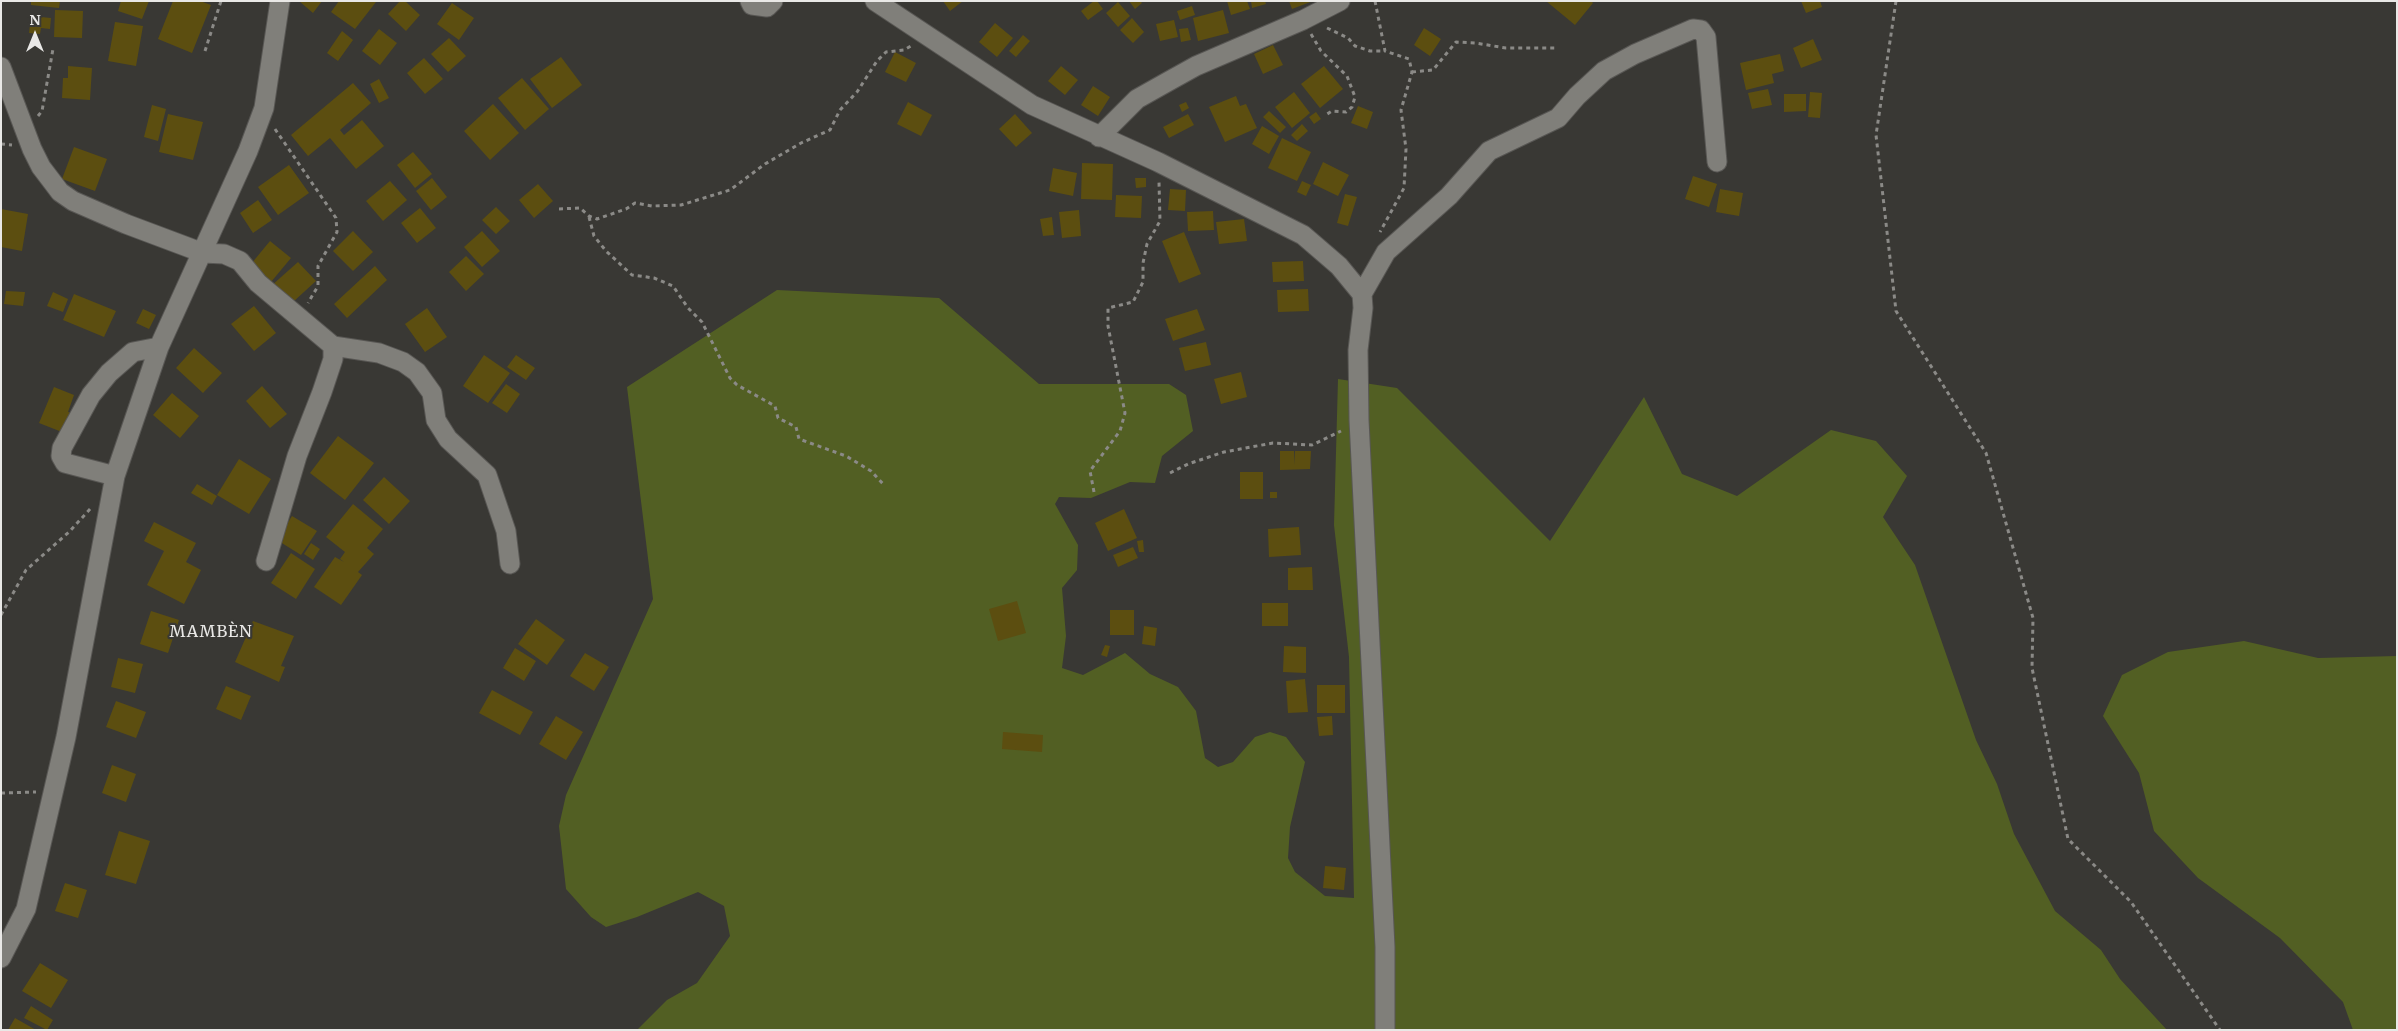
<!DOCTYPE html>
<html>
<head>
<meta charset="utf-8">
<style>
	body { margin:0 }
	#map { position:relative; width:2398px; height:1031px; overflow:hidden; background:#393834; font-family:Merriweather,serif }
	canvas { display:block }
	.frame { position:absolute; inset:0; border:2px solid #e9e8e6; pointer-events:none }
	.north { position:absolute; left:10px; top:10px; width:50px; height:50px; -webkit-text-stroke:4px #393834; paint-order:stroke; rotate:0deg; font-size:14px; font-weight:700; line-height:20px; text-align:center; color:#e9e8e6 }
	.north::after { content:''; display:block; margin:auto; width:18px; height:22px; background:#e9e8e6; clip-path:polygon(50% 0,100% 100%,50% 72%,0 100%) }
</style>
</head>
<body>
<div id="map">
<canvas width="2398" height="1031"></canvas>
<div class="frame"></div>
<div class="north">N</div>
</div>
<script>
const c = document.querySelector('canvas').getContext('2d');
c.lineJoin = 'round';
function paint(path, color) { c.fillStyle = color; c.fill(path, 'evenodd'); }
const poly = rows => new Path2D(rows.map(r => 'M' + r).join(''));
function stroke(path, color, width, dash) { c.strokeStyle = color; c.lineWidth = width; c.lineCap = dash ? 'butt' : 'round'; c.setLineDash(dash || []); c.stroke(path); }
function label(font, color, halo, rows, align = 'center') {
  c.font = font + ' Merriweather,serif'; c.lineWidth = 4.5; c.setLineDash([]); c.textBaseline = 'middle'; c.strokeStyle = halo; c.fillStyle = color; for (const [text, x, y, turn = 0] of rows) {
    c.save(); c.translate(x, y); c.rotate((+turn || 0) * Math.PI / 180); c.textAlign = isNaN(turn) ? turn : align; if (halo) c.strokeText(text, 0, 0); c.fillText(text, 0, 0); c.restore();
  }
}
const green = poly([
	[777,290,939,298,1039,384,1169,384,1186,395,1193,431,1162,456,1155,483,1130,482,1091,498,1059,497,1055,504,1078,545,1077,570,1062,588,1066,636,1062,668,1083,675,1125,653,1150,674,1178,687,1196,711,1205,758,1218,767,1233,762,1255,737,1270,732,1286,737,1305,762,1290,827,1288,858,1295,872,1325,896,1354,898,1349,657,1334,525,1338,379,1397,388,1550,541,1644,397,1682,474,1737,496,1831,430,1876,441,1907,476,1883,517,1915,565,1976,740,1997,784,2014,834,2055,911,2101,950,2120,979,2167,1030,637,1030,667,1000,697,983,730,936,724,906,698,892,637,917,606,927,591,917,566,889,559,826,566,795,653,599,627,387],
	[2244,641,2318,658,2397,656,2397,1030,2353,1030,2343,1002,2280,938,2198,878,2154,831,2139,773,2103,716,2122,675,2168,652]
]);
const building = poly([
	[31,1,60,1,59,8,31,5],
	[121,1,149,1,142,19,118,11],
	[173,1,200,1,211,5,192,53,158,39],
	[299,1,322,1,313,13],
	[339,1,375,1,376,2,355,29,331,12],
	[400,1,405,1,420,15,406,31,388,14],
	[943,1,963,1,950,11],
	[1094,1,1097,1,1103,9,1088,20,1081,11],
	[1129,1,1140,1,1142,3,1135,9],
	[1227,1,1247,1,1250,9,1231,15],
	[1251,1,1265,1,1266,4,1252,8],
	[1289,1,1313,1,1292,9],
	[1546,1,1591,1,1593,3,1575,25],
	[1801,1,1820,1,1822,7,1806,13],
	[1118,2,1130,16,1118,27,1106,13],
	[452,3,474,18,459,40,437,24],
	[1192,6,1195,15,1180,20,1177,11],
	[55,10,83,11,82,38,54,37],
	[1223,10,1229,33,1198,41,1193,18],
	[31,16,51,18,50,29,41,28,40,34,29,33],
	[1132,18,1144,32,1133,43,1120,30],
	[1174,20,1178,37,1160,41,1156,24],
	[115,22,143,26,136,66,108,61],
	[995,23,1013,38,997,57,979,42],
	[1188,28,1191,40,1181,42,1179,29],
	[1424,28,1441,39,1430,56,1414,45],
	[379,29,397,43,380,65,362,51],
	[342,31,353,40,338,61,327,53],
	[1023,35,1030,41,1016,57,1009,51],
	[449,38,466,56,448,72,431,54],
	[1813,39,1822,60,1801,68,1793,48],
	[1273,45,1283,65,1263,74,1254,54],
	[895,52,916,63,906,82,885,72],
	[1780,54,1784,71,1772,74,1774,83,1746,90,1740,63],
	[561,57,582,85,552,108,530,79],
	[424,58,443,79,425,94,407,73],
	[68,66,92,68,90,100,62,98,63,78,68,78],
	[1061,66,1078,80,1065,95,1048,81],
	[1324,66,1343,89,1320,108,1301,84],
	[522,78,549,109,525,130,498,98],
	[379,79,389,98,379,103,370,84],
	[353,83,371,103,340,130,344,135,362,120,384,146,356,169,330,138,308,156,291,135],
	[1093,86,1110,97,1098,116,1081,105],
	[1768,89,1772,105,1752,109,1748,93],
	[1294,92,1310,113,1292,128,1275,107],
	[1810,92,1822,93,1820,118,1808,117],
	[1784,94,1806,94,1806,111,1784,112],
	[1236,96,1240,106,1246,104,1257,128,1225,142,1209,107],
	[908,102,932,115,921,136,897,124],
	[1186,102,1189,108,1182,112,1179,105],
	[493,104,519,133,490,160,464,131],
	[152,105,166,109,158,141,144,137],
	[1358,106,1373,112,1367,129,1351,123],
	[1269,111,1286,127,1280,133,1263,117],
	[1316,112,1321,119,1314,124,1309,117],
	[168,114,203,122,193,160,159,152],
	[1015,114,1032,133,1016,147,999,129],
	[1188,114,1194,125,1169,138,1163,127],
	[1302,124,1308,131,1297,141,1291,135],
	[1262,126,1279,136,1269,154,1252,144],
	[1282,138,1311,152,1297,181,1268,168],
	[74,147,107,159,95,191,62,179],
	[413,152,432,174,415,188,397,165],
	[1323,162,1349,175,1338,196,1313,184],
	[1082,163,1113,164,1112,200,1081,199],
	[289,165,309,193,278,215,258,187],
	[1053,168,1077,173,1073,196,1049,191],
	[1693,176,1717,184,1709,207,1685,199],
	[432,178,447,197,431,210,416,191],
	[1135,178,1146,178,1146,187,1136,188],
	[390,181,407,200,383,221,366,201],
	[1302,181,1311,185,1306,196,1297,192],
	[538,184,553,201,534,218,519,200],
	[1170,189,1186,190,1185,211,1168,210],
	[1720,189,1743,193,1739,216,1716,212],
	[1345,194,1357,197,1348,226,1337,223],
	[1116,195,1142,196,1141,218,1115,217],
	[258,200,272,220,253,233,240,213],
	[496,207,510,221,496,234,482,220],
	[420,208,436,228,417,243,401,223],
	[1,209,28,214,22,251,1,247],
	[1079,210,1081,236,1062,238,1059,212],
	[1213,211,1214,230,1188,231,1187,212],
	[1052,217,1054,235,1043,236,1040,219],
	[1244,219,1247,241,1219,244,1216,222],
	[353,231,373,252,353,271,333,251],
	[482,231,500,251,482,267,464,247],
	[1184,232,1201,274,1179,283,1162,241],
	[270,241,291,258,271,282,251,264],
	[466,256,484,274,466,291,449,272],
	[1303,261,1304,281,1273,282,1272,262],
	[298,262,316,281,293,302,283,292,279,295,271,286],
	[375,266,387,280,347,318,334,304],
	[1308,289,1309,311,1278,312,1277,290],
	[6,291,25,292,23,306,4,304],
	[53,292,68,299,63,312,47,306],
	[74,294,116,311,104,337,63,320],
	[254,306,276,333,254,351,231,324],
	[427,308,447,337,425,352,405,324],
	[143,309,156,315,149,329,136,323],
	[1197,309,1205,330,1173,341,1165,319],
	[1206,342,1211,365,1185,371,1179,348],
	[194,348,222,373,203,393,176,368],
	[484,355,510,373,488,403,463,386],
	[516,355,535,368,526,380,507,367],
	[1241,372,1247,397,1221,404,1214,379],
	[506,384,520,394,507,413,492,403],
	[262,386,287,414,270,428,246,401],
	[54,387,74,395,68,412,75,414,67,434,39,423],
	[172,393,199,416,180,438,153,415],
	[338,436,374,463,345,500,310,473],
	[1280,451,1294,451,1294,465,1295,451,1311,451,1310,469,1280,470],
	[239,459,271,479,249,514,217,495],
	[1240,472,1263,472,1263,499,1240,499],
	[384,477,410,501,389,524,363,500],
	[197,484,217,496,212,505,191,493],
	[1270,492,1277,492,1277,498,1270,498],
	[353,504,383,529,367,548,374,554,358,572,362,575,341,605,314,587,335,557,344,562,340,559,345,552,326,537],
	[1124,509,1137,538,1108,551,1095,523],
	[292,516,317,531,301,555,277,540],
	[154,522,196,543,186,562,201,570,184,604,147,585,164,551,144,541],
	[1299,527,1301,555,1269,557,1268,529],
	[1143,540,1144,552,1139,552,1137,541],
	[311,543,320,549,313,560,304,554],
	[1133,547,1138,558,1118,567,1113,555],
	[291,553,315,569,296,599,271,583],
	[1312,567,1313,590,1288,590,1288,568],
	[1017,601,1026,633,998,641,989,609],
	[1262,603,1288,603,1288,626,1262,626],
	[1110,610,1134,610,1134,635,1110,635],
	[151,611,179,620,168,653,140,644],
	[536,619,565,640,547,665,518,644],
	[253,621,294,636,281,666,285,667,279,682,235,662],
	[1144,626,1157,628,1155,646,1142,644],
	[1105,645,1110,646,1107,657,1101,655],
	[1284,646,1306,647,1306,673,1283,672],
	[515,648,536,661,524,681,503,668],
	[585,653,609,667,594,691,570,676],
	[118,658,143,664,135,693,111,687],
	[1305,679,1308,712,1288,713,1286,681],
	[1317,685,1345,685,1345,713,1317,713],
	[226,686,251,696,241,720,216,709],
	[492,690,533,712,520,735,479,713],
	[116,701,146,712,136,738,106,727],
	[556,716,583,732,566,760,539,744],
	[1332,716,1333,735,1319,736,1317,717],
	[1003,732,1043,735,1042,752,1002,749],
	[112,765,136,774,126,802,102,793],
	[119,831,150,841,136,884,105,875],
	[1325,866,1346,868,1344,890,1323,888],
	[65,883,87,890,78,918,55,911],
	[40,963,68,980,51,1008,22,991],
	[31,1006,53,1020,47,1030,24,1018],
	[15,1018,36,1030,8,1030]
]);
const path = poly([
	[1375,1,1385,51,1409,59,1412,72,1401,110,1406,149,1404,188,1380,232],
	[1896,1,1876,135,1896,311,1986,453,2033,618,2032,668,2068,839,2131,902,2220,1030],
	[1327,28,1348,38,1355,46,1370,51,1385,51],
	[1311,34,1321,51,1347,76,1355,97,1352,107,1346,112,1332,111,1324,116],
	[205,51,221,1],
	[1412,72,1433,70,1456,42,1475,43,1506,48,1557,48],
	[38,116,42,111,53,49],
	[275,129,336,218,337,232,318,266,318,286,308,303],
	[1,144,12,145],
	[559,209,580,208,589,216,597,219,626,209,635,203,652,206,681,205,730,190,765,164,801,143,830,130,840,110,857,92,877,61,886,52,904,50,911,46],
	[589,217,594,236,606,251,632,275,654,278,673,286,688,308,702,322,730,378,737,385,775,406,778,418,796,427,799,439,846,456,871,471,885,486],
	[1170,473,1188,464,1224,452,1273,443,1312,445,1341,431],
	[1094,492,1090,471,1120,431,1125,413,1108,326,1108,308,1133,302,1143,282,1143,263,1147,244,1160,221,1159,182],
	[1,615,26,570,69,532,91,508],
	[1,793,36,792]
]);
const minor = poly([
	[750,1,752,5,767,7,773,1],
	[875,1,1032,105,1158,162,1303,235,1339,266,1362,294,1363,308,1358,350,1359,420,1385,947,1385,1030],
	[1,67,32,149,41,167,60,192,73,201,126,224,190,248,203,253,224,254,240,261,258,283,333,346,333,359,322,392,297,456,266,561],
	[1099,137,1137,99,1169,81,1196,66,1303,20,1340,1],
	[1362,294,1386,252,1449,196,1489,151,1558,118,1577,96,1604,71,1635,54,1693,29,1701,30,1706,37,1717,162],
	[333,346,379,353,403,362,417,372,432,393,436,420,448,439,487,475,506,531,510,564],
	[115,476,65,463,61,456,62,448,91,395,109,373,133,352,159,347],
	[1,958,26,909,66,737,115,476,159,347,248,151,264,108,280,1]
]);
const quarterNames = [
	["MAMBÈN",211,632]
];
paint(green, '#525f23');
paint(building, '#5c4e10');
stroke(minor, '#585754', 21);
stroke(path, '#8b8a87', 3, [4, 4]);
stroke(minor, '#807f7a', 19);
c.letterSpacing = '1px';
label('16px', '#e9e8e6', '#393834', quarterNames);
c.letterSpacing = '0px';
</script>
</body>
</html>
